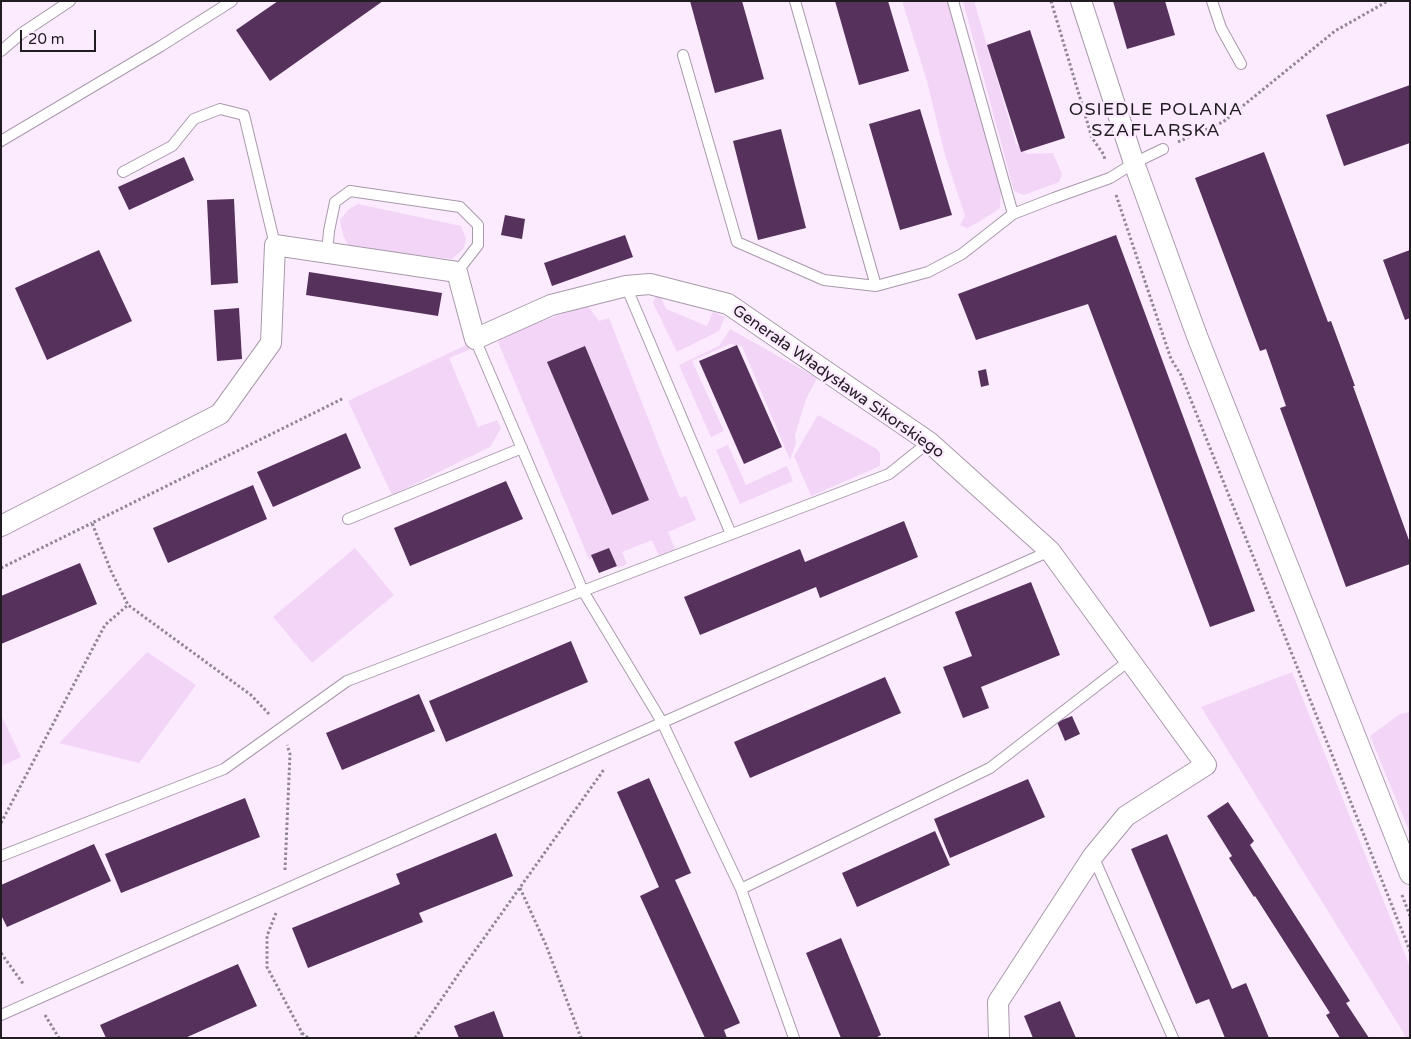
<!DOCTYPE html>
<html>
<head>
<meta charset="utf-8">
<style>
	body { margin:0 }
	#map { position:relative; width:1411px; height:1039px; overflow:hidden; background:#fcebff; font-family:"Varela Round",sans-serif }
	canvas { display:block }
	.frame { position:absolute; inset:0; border:2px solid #211b22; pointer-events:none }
	.scale { position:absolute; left:20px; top:30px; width:76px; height:22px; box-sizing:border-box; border:2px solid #211b22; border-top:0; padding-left:6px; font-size:15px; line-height:18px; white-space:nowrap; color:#211b22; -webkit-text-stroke:4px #fcebff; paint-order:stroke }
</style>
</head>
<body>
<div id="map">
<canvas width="1411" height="1039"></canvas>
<div class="frame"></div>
<div class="scale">20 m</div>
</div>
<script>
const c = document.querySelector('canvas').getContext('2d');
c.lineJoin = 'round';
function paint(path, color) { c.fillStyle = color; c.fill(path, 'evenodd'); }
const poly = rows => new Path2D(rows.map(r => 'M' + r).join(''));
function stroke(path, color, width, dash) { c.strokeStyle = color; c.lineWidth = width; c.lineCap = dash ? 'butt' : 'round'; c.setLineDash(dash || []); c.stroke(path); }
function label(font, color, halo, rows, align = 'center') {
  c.font = font + ' "Varela Round",sans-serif'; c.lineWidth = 5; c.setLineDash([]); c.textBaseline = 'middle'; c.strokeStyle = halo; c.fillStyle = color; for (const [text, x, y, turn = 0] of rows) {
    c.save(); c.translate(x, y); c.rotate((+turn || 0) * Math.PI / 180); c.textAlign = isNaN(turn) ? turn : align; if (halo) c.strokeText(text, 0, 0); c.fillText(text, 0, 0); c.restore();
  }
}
const green = poly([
	[902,1,947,1,1001,191,1000,208,979,222,967,228,960,225,965,216,945,155,927,81],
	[963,1,974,1,1016,144,1027,154,1053,153,1062,174,1059,182,1024,195,1014,191],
	[358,204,461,226,466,239,464,248,452,259,349,247,343,235,340,220,348,210],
	[660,295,666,309,707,326,713,312,725,317,719,331,677,352,653,303,656,296],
	[587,305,599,321,609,318,662,454,680,498,686,496,696,520,668,532,675,549,659,556,652,540,622,552,627,564,618,568,610,550,589,559,498,342,504,335],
	[730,329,817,378,806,399,795,435,796,443,790,460,742,346,730,344,692,361,724,431,711,437,679,365,719,346],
	[468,344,469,350,449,358,478,427,497,420,501,428,490,447,392,495,348,401],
	[818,415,877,449,880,453,880,466,811,496,794,456],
	[728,445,746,485,787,466,793,481,740,504,716,450],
	[355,548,394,595,312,663,273,617],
	[147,652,196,685,139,763,59,743],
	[1292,672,1410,967,1410,1038,1405,1038,1403,1032,1201,707],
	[1410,712,1410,833,1370,736,1400,714],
	[1,715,21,757,1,766]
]);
const building = poly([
	[278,1,383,1,270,81,236,30],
	[690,1,742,1,764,79,715,93],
	[835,1,888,1,909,71,859,85],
	[1113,1,1165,1,1175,35,1127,49],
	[1030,30,1065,138,1021,152,987,45],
	[1410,85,1410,143,1344,166,1326,115],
	[920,109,952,215,900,230,869,124],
	[781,129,806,228,758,240,733,141],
	[1264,152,1328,322,1331,321,1355,386,1353,386,1410,543,1410,564,1346,587,1280,408,1286,406,1266,349,1260,351,1195,178],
	[184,157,194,180,129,210,118,187],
	[234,199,238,283,211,285,207,200],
	[505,215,525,219,522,239,501,235],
	[625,235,633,257,552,286,544,263],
	[1116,235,1255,611,1210,627,1088,304,976,340,958,294],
	[99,250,132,321,47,360,15,288],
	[1410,250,1410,318,1405,320,1383,260],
	[309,272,442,293,438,316,306,295],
	[239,308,242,359,217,361,214,310],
	[737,345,782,447,744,464,699,361],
	[585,346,649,500,612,515,547,362],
	[986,369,989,385,981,387,978,371],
	[346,433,361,468,273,507,257,472],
	[506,481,523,519,410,566,394,528],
	[253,485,267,519,168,563,153,528],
	[904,521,918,557,820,598,816,587,700,635,684,597,800,549,805,562],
	[609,548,617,566,599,573,591,555],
	[80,563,97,604,1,644,1,596],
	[1031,582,1060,655,981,687,989,708,963,718,943,667,972,656,955,612],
	[571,641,588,682,446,742,429,701],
	[885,677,901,713,750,778,734,742],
	[419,694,435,731,342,770,326,733],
	[1072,716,1080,734,1065,741,1057,722],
	[649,778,691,873,675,880,740,1023,724,1030,727,1038,705,1038,640,896,659,887,617,792],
	[1028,779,1045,817,950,858,934,819],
	[245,798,260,837,121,893,105,854],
	[1228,802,1254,841,1250,845,1350,1001,1346,1003,1369,1038,1340,1038,1326,1015,1330,1013,1255,896,1254,897,1229,858,1232,856,1207,816],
	[935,831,950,865,857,907,842,873],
	[496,833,513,876,419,913,423,922,308,968,292,928,400,884,396,874],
	[1167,834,1232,989,1246,983,1269,1038,1225,1038,1209,999,1196,1004,1131,849],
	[94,844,111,881,7,927,1,915,1,885],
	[841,938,881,1035,875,1038,841,1038,806,953],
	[238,964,257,1006,185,1038,106,1038,100,1025],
	[1060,1001,1076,1038,1033,1038,1024,1016],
	[494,1011,504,1038,459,1038,454,1026]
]);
const path = poly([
	[1051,1,1092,138,1104,155,1105,161],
	[1178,142,1223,122,1335,31,1388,1],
	[1116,195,1171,359,1181,375,1410,951],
	[1,568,92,523],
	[269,714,251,695,128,605,111,571,92,523,344,398],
	[1,823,105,625,128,605],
	[285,870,290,754,287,745],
	[520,888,546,945,581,1038],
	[1402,895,1410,916],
	[276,913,267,936,267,967,302,1033,301,1038],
	[1,953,24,985],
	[45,1015,59,1038],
	[302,1033,308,1038],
	[415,1038,462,969,605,768]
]);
const service = poly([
	[795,1,876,286],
	[953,1,1013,214],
	[1212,1,1221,28,1241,64],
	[1,51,22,33,70,1],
	[683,55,737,242,824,280,876,286,928,272,962,254,1013,214,1054,198,1110,178,1134,163,1163,149],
	[1,141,161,46,232,1],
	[123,172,172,146,194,119,220,109,244,115,275,245],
	[327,253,329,231,335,202,350,191,460,207,478,225,478,245,457,272],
	[626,286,731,534],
	[475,339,583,591,662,722,741,889,794,1038],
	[348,519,522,448],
	[1,856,224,769,347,681,889,474,929,442],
	[1093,856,1173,1038],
	[741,889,990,768,1130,660],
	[1,1015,1050,551]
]);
const minor = poly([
	[1081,1,1134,163,1197,336,1410,874],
	[1,526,220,414,271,343,275,245,457,272,475,339,551,305,626,286,650,284,728,304,929,442,1050,551,1206,765,1126,816,1093,856,998,1002,999,1038]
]);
const streetNames = [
	["Generała Władysława Sikorskiego",838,382,35]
];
const neighbourhoodNames = [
	["OSIEDLE POLANA",1156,110],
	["SZAFLARSKA",1156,131]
];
paint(green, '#f2d5f7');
paint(building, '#55315c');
stroke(service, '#a899ab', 12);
stroke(minor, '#a899ab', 22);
stroke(path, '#918693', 3, [2.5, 2.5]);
stroke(service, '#fff', 10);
stroke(minor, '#fff', 20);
label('16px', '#211b22', '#fcebff', streetNames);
c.letterSpacing = '1px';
label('18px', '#211b22', '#fcebff', neighbourhoodNames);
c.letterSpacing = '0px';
</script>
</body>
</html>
